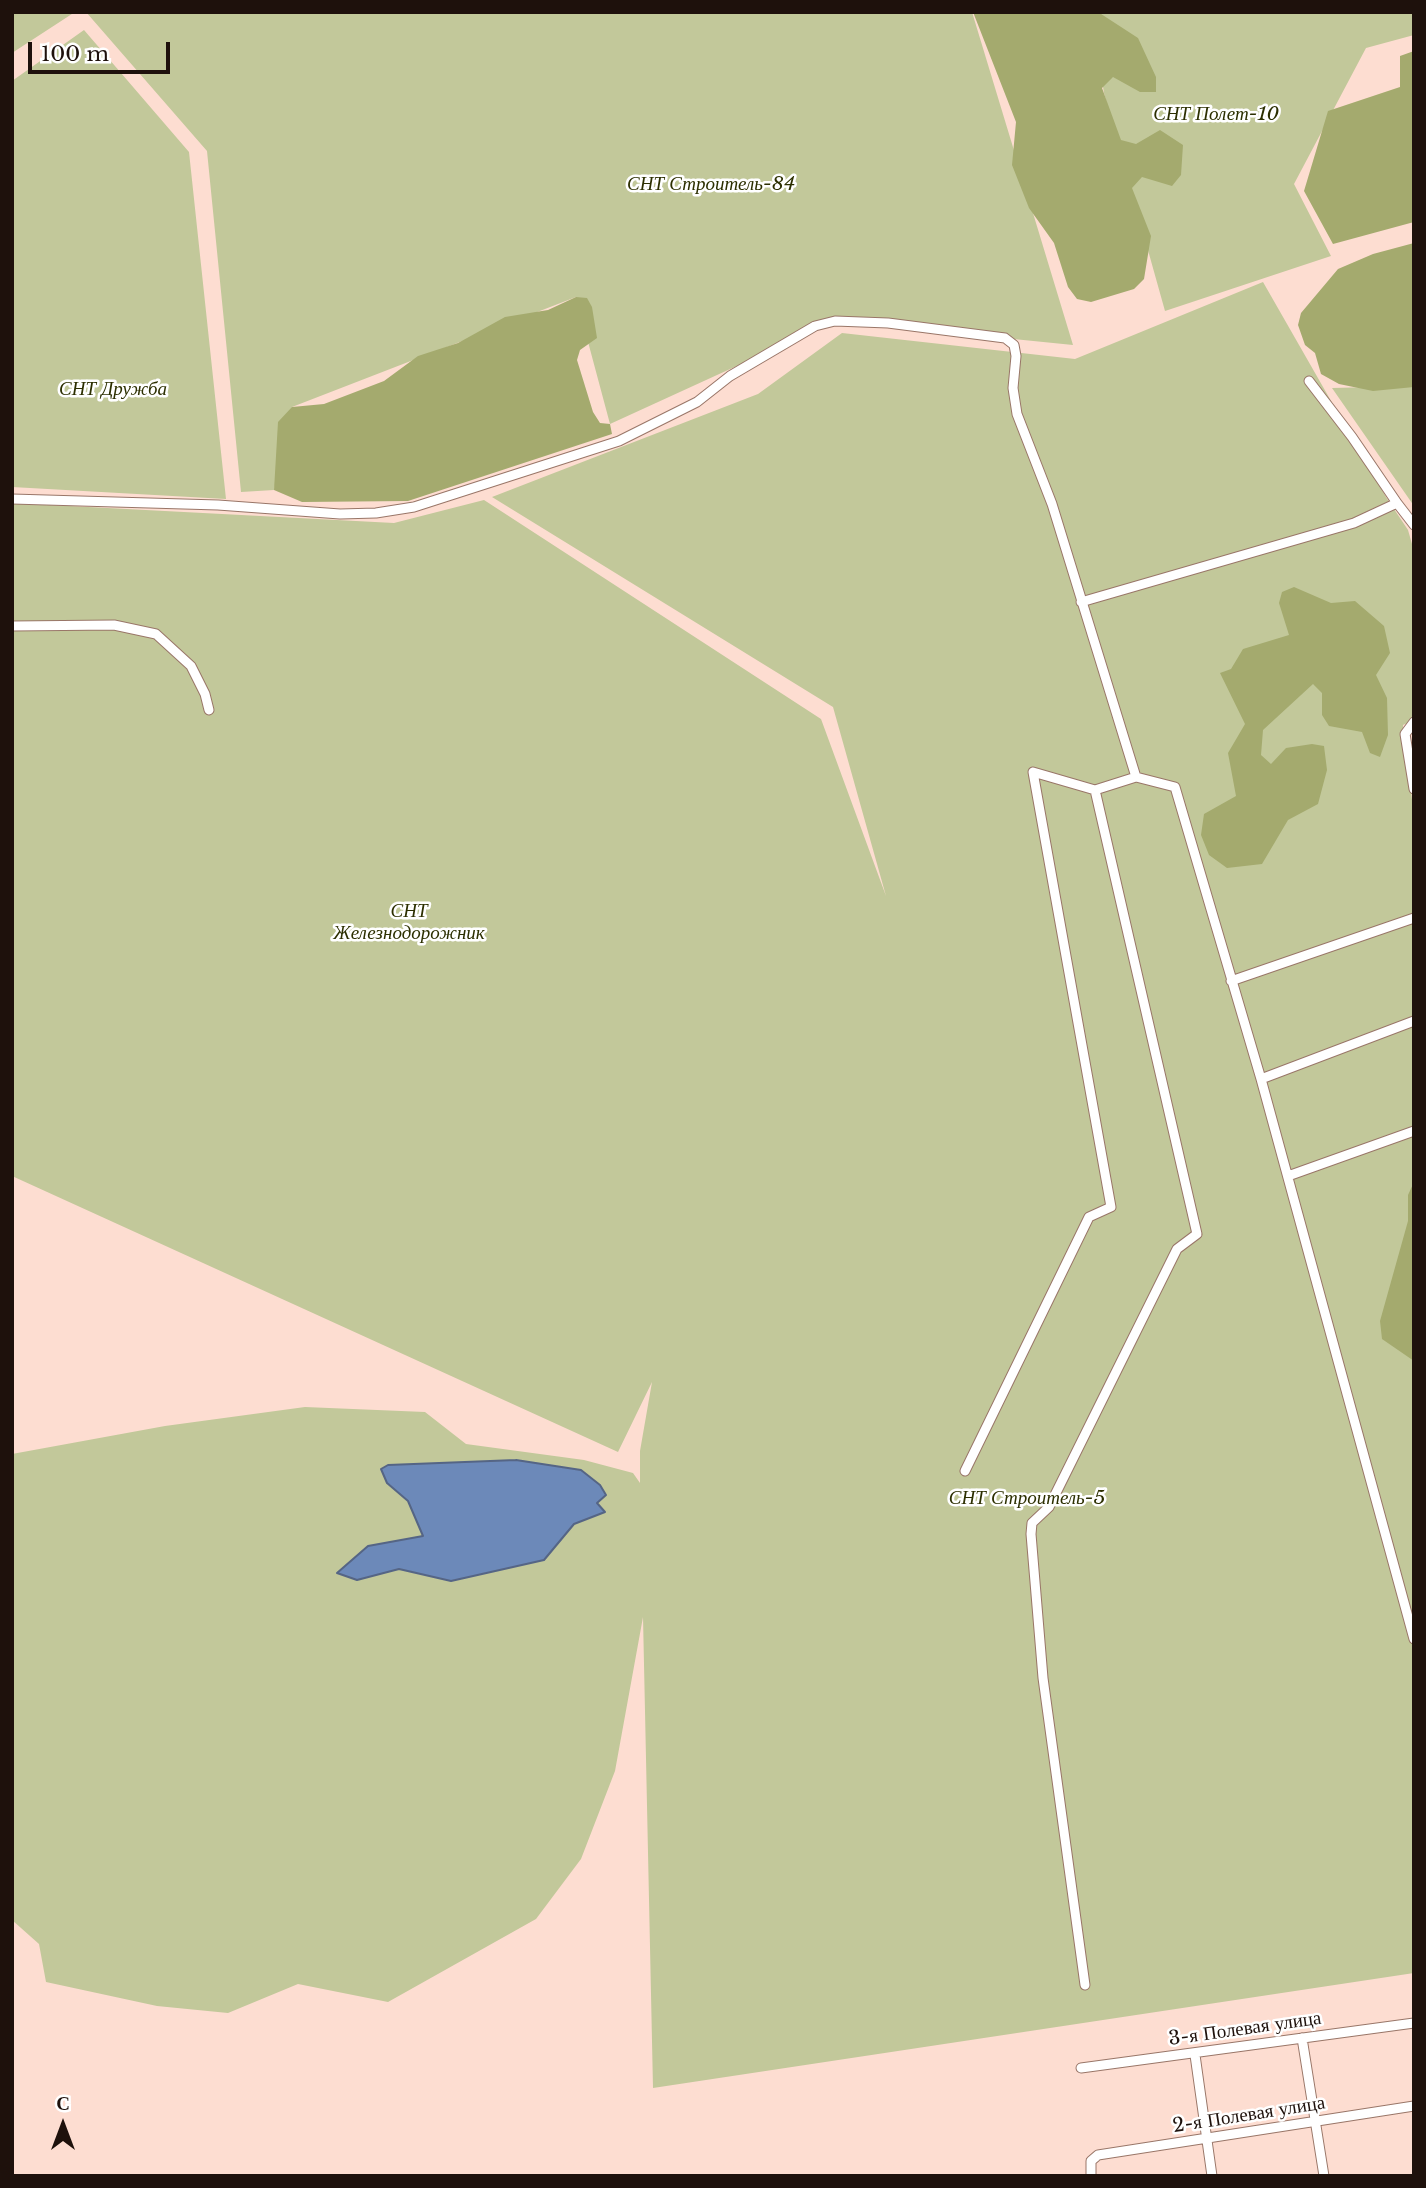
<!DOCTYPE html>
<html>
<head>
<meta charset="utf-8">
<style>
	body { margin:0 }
	#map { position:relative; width:1426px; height:2188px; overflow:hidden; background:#fdddd1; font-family:"Libre Baskerville",serif }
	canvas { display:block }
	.frame { position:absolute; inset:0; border:14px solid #1e110c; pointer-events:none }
	.north { position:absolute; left:28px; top:2090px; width:70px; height:70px; -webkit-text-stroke:5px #fff; paint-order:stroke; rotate:0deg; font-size:19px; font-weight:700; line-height:28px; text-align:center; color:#1e110c }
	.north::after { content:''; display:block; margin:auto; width:24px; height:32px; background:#1e110c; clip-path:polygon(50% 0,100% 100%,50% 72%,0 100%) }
	.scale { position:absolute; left:28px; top:42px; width:142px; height:32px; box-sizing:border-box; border:4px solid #1e110c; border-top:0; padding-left:9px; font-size:21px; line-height:24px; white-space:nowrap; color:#1e110c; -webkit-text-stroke:5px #fff; paint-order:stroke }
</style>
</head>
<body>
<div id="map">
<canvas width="1426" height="2188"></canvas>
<div class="frame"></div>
<div class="north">С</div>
<div class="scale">100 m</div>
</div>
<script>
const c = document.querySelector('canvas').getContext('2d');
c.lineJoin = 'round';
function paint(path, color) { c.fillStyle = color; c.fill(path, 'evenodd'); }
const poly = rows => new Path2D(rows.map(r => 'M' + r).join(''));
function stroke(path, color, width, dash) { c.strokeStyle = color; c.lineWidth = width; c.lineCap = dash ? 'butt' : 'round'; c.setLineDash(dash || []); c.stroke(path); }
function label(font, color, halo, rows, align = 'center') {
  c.font = font + ' "Libre Baskerville",serif'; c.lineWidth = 5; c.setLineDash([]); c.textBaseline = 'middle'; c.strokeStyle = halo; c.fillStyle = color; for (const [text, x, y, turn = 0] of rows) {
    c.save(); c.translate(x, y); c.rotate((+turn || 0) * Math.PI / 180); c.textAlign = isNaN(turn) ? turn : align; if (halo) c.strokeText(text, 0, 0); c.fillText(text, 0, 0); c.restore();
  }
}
const green = poly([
	[12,12,75,12,12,53],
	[86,12,972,12,1073,345,835,321,610,424,576,297,292,407,274,490,241,492,207,151],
	[1091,12,1414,12,1414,35,1366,48,1294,184,1331,256,1165,311,1104,93],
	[84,30,189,152,226,499,12,487,12,81],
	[1263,282,1386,497,1408,530,1414,551,1414,720,1403,725,1414,816,1414,1973,653,2088,643,1617,615,1771,581,1859,536,1919,388,2002,298,1984,228,2013,157,2006,46,1982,39,1944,12,1920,12,1454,165,1426,305,1407,425,1412,466,1444,584,1460,633,1473,640,1483,640,1451,652,1382,618,1452,12,1176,12,503,394,523,484,500,821,719,886,896,833,707,492,497,758,394,842,333,1075,359],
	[1414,386,1414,506,1332,388]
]);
const forest = poly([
	[973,12,1098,12,1138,38,1156,77,1156,92,1140,92,1113,77,1102,88,1121,140,1136,144,1160,130,1183,145,1181,175,1172,186,1142,177,1132,188,1151,236,1144,279,1134,289,1091,302,1077,299,1068,287,1054,243,1029,208,1012,165,1016,122],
	[1414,51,1414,222,1333,244,1304,191,1328,111,1400,87,1400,56],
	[1414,243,1414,387,1373,391,1339,384,1321,374,1315,353,1305,345,1298,325,1301,313,1338,269,1373,254],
	[576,297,587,298,592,307,597,338,580,350,577,360,593,412,600,423,610,424,612,434,408,501,302,502,274,490,278,422,292,407,324,404,384,381,418,356,458,343,505,317,548,310],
	[1294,587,1331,603,1355,601,1384,626,1390,653,1376,675,1387,698,1388,735,1380,757,1370,753,1362,732,1329,726,1322,715,1322,693,1313,684,1263,730,1261,755,1271,764,1286,748,1312,744,1324,746,1327,770,1318,804,1288,820,1262,864,1227,868,1209,855,1201,835,1204,814,1236,796,1228,753,1245,724,1220,673,1231,669,1243,649,1289,635,1279,603,1282,592],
	[1414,1182,1414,1361,1382,1339,1380,1321,1408,1221,1408,1195]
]);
const water = poly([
	[516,1460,581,1470,600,1485,606,1495,597,1503,605,1512,574,1524,544,1560,451,1581,399,1569,357,1580,337,1573,368,1546,423,1536,408,1501,387,1483,381,1469,388,1465,516,1460]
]);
const street = poly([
	[1309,381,1352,437,1397,503],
	[12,499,218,505,340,514,376,513,414,507,619,441,697,402,730,376,815,326,835,321,888,323,1005,338,1014,345,1016,356,1013,388,1017,414,1052,504,1136,777],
	[1081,602,1354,523,1397,503,1414,525],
	[12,626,114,625,156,634,191,666,205,694,209,710],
	[1414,722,1405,734,1414,789],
	[1231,981,1414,918],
	[1261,1079,1414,1021],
	[1288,1176,1414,1131],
	[965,1471,1089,1217,1111,1207,1033,772,1095,790,1136,777,1175,787,1261,1079,1414,1639],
	[1085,1985,1043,1678,1031,1534,1032,1523,1049,1507,1177,1249,1197,1234,1095,790],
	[1302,2038,1324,2176],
	[1195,2055,1212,2176],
	[1081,2068,1414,2023],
	[1091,2176,1091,2161,1098,2155,1414,2106]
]);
const parkNames = [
	["СНТ Полет-10",1216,115],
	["СНТ Строитель-84",711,185],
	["СНТ Дружба",113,390],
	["СНТ",409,912],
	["Железнодорожник",409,934],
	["СНТ Строитель-5",1027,1499]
];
const streetNames = [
	["3-я Полевая улица",1245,2029,-8],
	["2-я Полевая улица",1249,2115,-9]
];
paint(green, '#c2c89a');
paint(forest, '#a4aa6e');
paint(water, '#6c89b9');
stroke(water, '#556585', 2);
stroke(street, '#997668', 11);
stroke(street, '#fff', 9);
label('italic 19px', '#2c2f00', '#fff', parkNames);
label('19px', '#1e110c', '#fff', streetNames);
</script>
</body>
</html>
